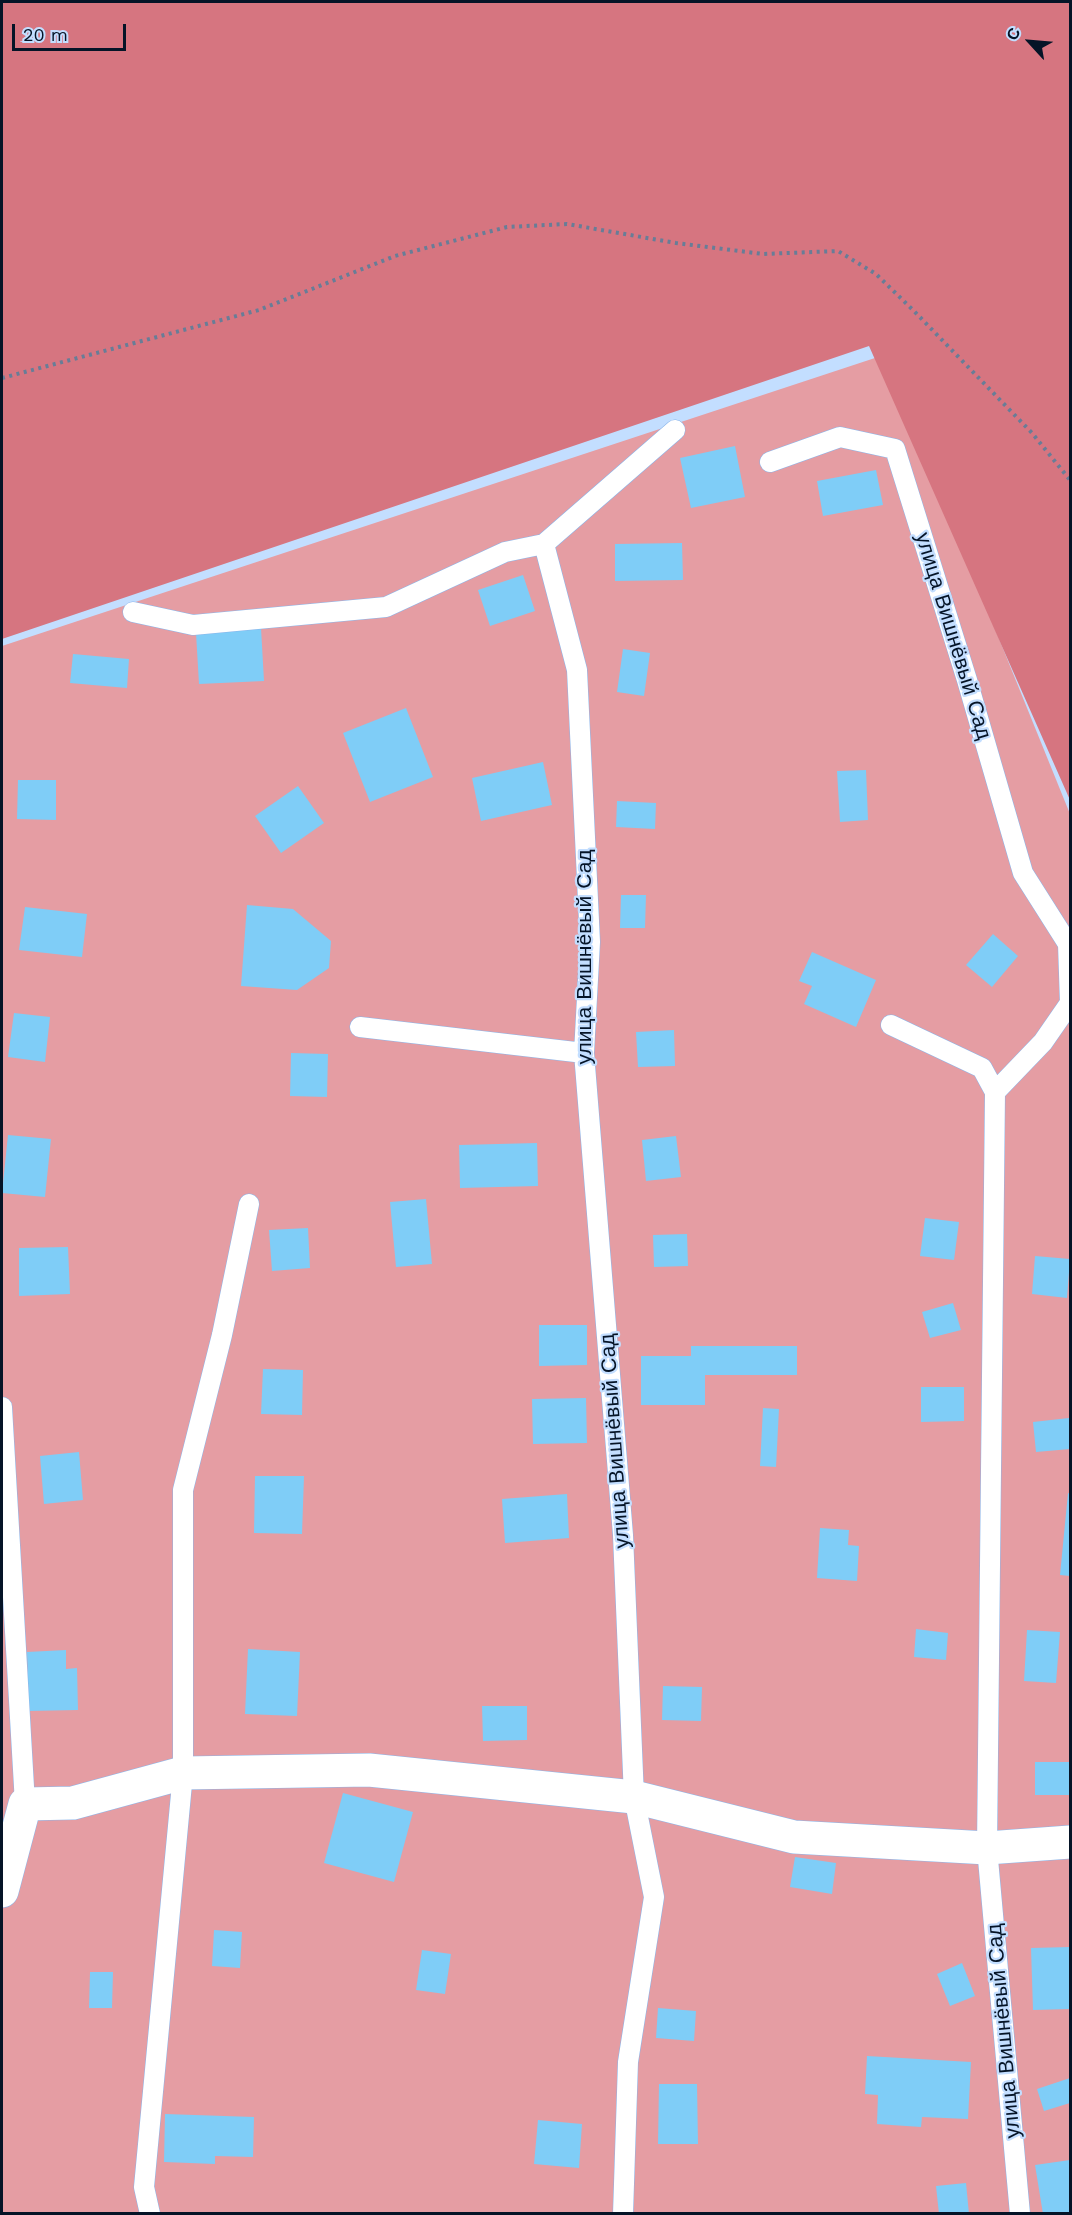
<!DOCTYPE html>
<html>
<head>
<meta charset="utf-8">
<style>
	body { margin:0 }
	#map { position:relative; width:1072px; height:2215px; overflow:hidden; background:#c3deff; font-family:"Work Sans",sans-serif }
	canvas { display:block }
	.frame { position:absolute; inset:0; border:3px solid #051427; pointer-events:none }
	.north { position:absolute; left:1000px; top:12px; width:60px; height:60px; -webkit-text-stroke:4px #c3deff; paint-order:stroke; rotate:296deg; font-size:16px; font-weight:700; line-height:24px; text-align:center; color:#051427 }
	.north::after { content:''; display:block; margin:auto; width:21px; height:27px; background:#051427; clip-path:polygon(50% 0,100% 100%,50% 72%,0 100%) }
	.scale { position:absolute; left:12px; top:24px; width:114px; height:27px; box-sizing:border-box; border:3px solid #051427; border-top:0; padding-left:8px; font-size:18px; line-height:21px; white-space:nowrap; color:#051427; -webkit-text-stroke:4px #c3deff; paint-order:stroke }
</style>
</head>
<body>
<div id="map">
<canvas width="1072" height="2215"></canvas>
<div class="frame"></div>
<div class="north">С</div>
<div class="scale">20 m</div>
</div>
<script>
const c = document.querySelector('canvas').getContext('2d');
c.lineJoin = 'round';
function paint(path, color) { c.fillStyle = color; c.fill(path, 'evenodd'); }
const poly = rows => new Path2D(rows.map(r => 'M' + r).join(''));
function stroke(path, color, width, dash) { c.strokeStyle = color; c.lineWidth = width; c.lineCap = dash ? 'butt' : 'round'; c.setLineDash(dash || []); c.stroke(path); }
function label(font, color, halo, rows, align = 'center') {
  c.font = font + ' "Work Sans",sans-serif'; c.lineWidth = 4.5; c.setLineDash([]); c.textBaseline = 'middle'; c.strokeStyle = halo; c.fillStyle = color; for (const [text, x, y, turn = 0] of rows) {
    c.save(); c.translate(x, y); c.rotate((+turn || 0) * Math.PI / 180); c.textAlign = isNaN(turn) ? turn : align; if (halo) c.strokeText(text, 0, 0); c.fillText(text, 0, 0); c.restore();
  }
}
const green = poly([
	[884,355,1070,814,1070,2213,2,2213,2,646]
]);
const forest = poly([
	[2,2,1070,2,1070,800,869,346,2,639]
]);
const building = poly([
	[735,446,745,497,691,508,680,458],
	[876,470,883,505,823,516,817,481],
	[682,543,683,580,615,581,615,544],
	[523,575,535,611,490,626,478,590],
	[261,628,264,681,199,684,196,633],
	[623,649,650,653,644,696,617,692],
	[73,654,129,659,127,688,70,683],
	[406,708,433,777,370,802,343,733],
	[543,762,552,805,481,821,472,778],
	[866,770,868,820,840,822,837,771],
	[18,780,56,780,56,820,17,819],
	[298,786,324,823,281,853,255,816],
	[617,801,656,803,655,829,616,827],
	[621,895,646,895,645,928,620,928],
	[247,905,293,909,331,941,329,968,297,990,241,986],
	[25,907,87,914,82,957,19,950],
	[993,934,1018,956,992,987,966,965],
	[812,952,876,980,856,1027,804,1004,812,986,799,981],
	[14,1013,50,1017,45,1062,8,1057],
	[674,1030,675,1066,638,1067,636,1032],
	[291,1053,328,1054,327,1097,290,1096],
	[8,1135,51,1139,45,1197,2,1193],
	[676,1136,681,1177,646,1181,642,1140],
	[537,1143,538,1186,460,1188,459,1145],
	[426,1199,432,1264,396,1267,390,1202],
	[925,1218,959,1222,954,1260,920,1256],
	[308,1228,310,1268,272,1271,269,1230],
	[687,1234,688,1266,654,1267,653,1235],
	[68,1247,70,1294,19,1296,19,1248],
	[1035,1256,1070,1259,1067,1298,1032,1294],
	[953,1303,961,1330,930,1338,922,1312],
	[539,1325,587,1325,587,1365,539,1366],
	[691,1346,797,1346,797,1375,705,1375,705,1405,641,1405,641,1356,691,1356],
	[263,1369,303,1370,302,1415,261,1414],
	[921,1387,964,1387,964,1421,921,1422],
	[586,1398,587,1443,533,1444,532,1399],
	[763,1408,779,1409,776,1467,760,1466],
	[1069,1418,1070,1449,1036,1452,1033,1422],
	[79,1452,83,1500,44,1504,40,1456],
	[255,1476,304,1476,302,1534,254,1533],
	[1068,1493,1070,1494,1070,1576,1060,1575],
	[567,1494,569,1538,505,1543,502,1499],
	[820,1528,849,1530,848,1545,859,1546,857,1581,817,1578],
	[916,1629,948,1633,946,1660,914,1657],
	[1027,1630,1060,1632,1056,1683,1024,1681],
	[248,1649,300,1652,297,1716,245,1714],
	[66,1650,66,1669,77,1668,78,1710,29,1711,27,1652],
	[663,1686,702,1687,701,1721,662,1720],
	[482,1706,527,1706,527,1740,483,1741],
	[1035,1762,1070,1762,1070,1795,1035,1795],
	[343,1793,413,1812,394,1882,324,1863],
	[795,1857,836,1863,832,1894,790,1887],
	[214,1930,242,1932,240,1968,212,1966],
	[1070,1947,1070,2009,1033,2010,1031,1948],
	[422,1950,451,1954,445,1994,416,1990],
	[962,1963,975,1996,950,2006,937,1974],
	[90,1972,113,1972,112,2008,89,2008],
	[658,2008,696,2011,694,2041,656,2038],
	[867,2056,971,2062,968,2119,922,2117,921,2127,877,2124,878,2095,865,2094],
	[1070,2078,1070,2103,1044,2111,1037,2089],
	[659,2084,697,2084,698,2144,658,2144],
	[165,2114,254,2117,253,2157,215,2156,215,2164,164,2162],
	[538,2120,582,2124,579,2168,534,2164],
	[1070,2160,1070,2214,1043,2214,1035,2165],
	[966,2183,969,2214,939,2214,936,2186]
]);
const path = poly([
	[2,378,259,310,395,256,507,227,567,224,676,243,763,254,838,251,876,274,914,311,1032,433,1070,480]
]);
const service = poly([
	[770,462,840,437,895,449,967,680,1023,873,1068,944,1070,1003,1043,1042,995,1092,987,1848,1020,2214],
	[544,544,675,430],
	[133,612,193,625,386,607,505,552,544,544,577,670,590,942,584,1053,623,1535,634,1797,654,1897,628,2062,623,2214],
	[891,1025,982,1068,995,1092],
	[360,1027,584,1053],
	[2,1407,25,1804],
	[150,2214,144,2187,183,1773,183,1490,222,1335,249,1204]
]);
const minor = poly([
	[2,1891,25,1804,73,1803,183,1773,369,1770,634,1797,794,1837,987,1848,1070,1842]
]);
const streetNames = [
	["улица Вишнёвый Сад",953,636,73],
	["улица Вишнёвый Сад",585,957,-90],
	["улица Вишнёвый Сад",615,1441,-94],
	["улица Вишнёвый Сад",1004,2031,-95]
];
paint(green, '#e59da3');
paint(forest, '#d67580');
paint(building, '#7fcdf7');
stroke(service, '#8ab5ea', 21);
stroke(minor, '#8ab5ea', 34);
stroke(path, '#687d97', 4, [3, 4.5]);
stroke(service, '#fff', 20);
stroke(minor, '#fff', 33);
label('21px', '#051427', '#c3deff', streetNames);
</script>
</body>
</html>
